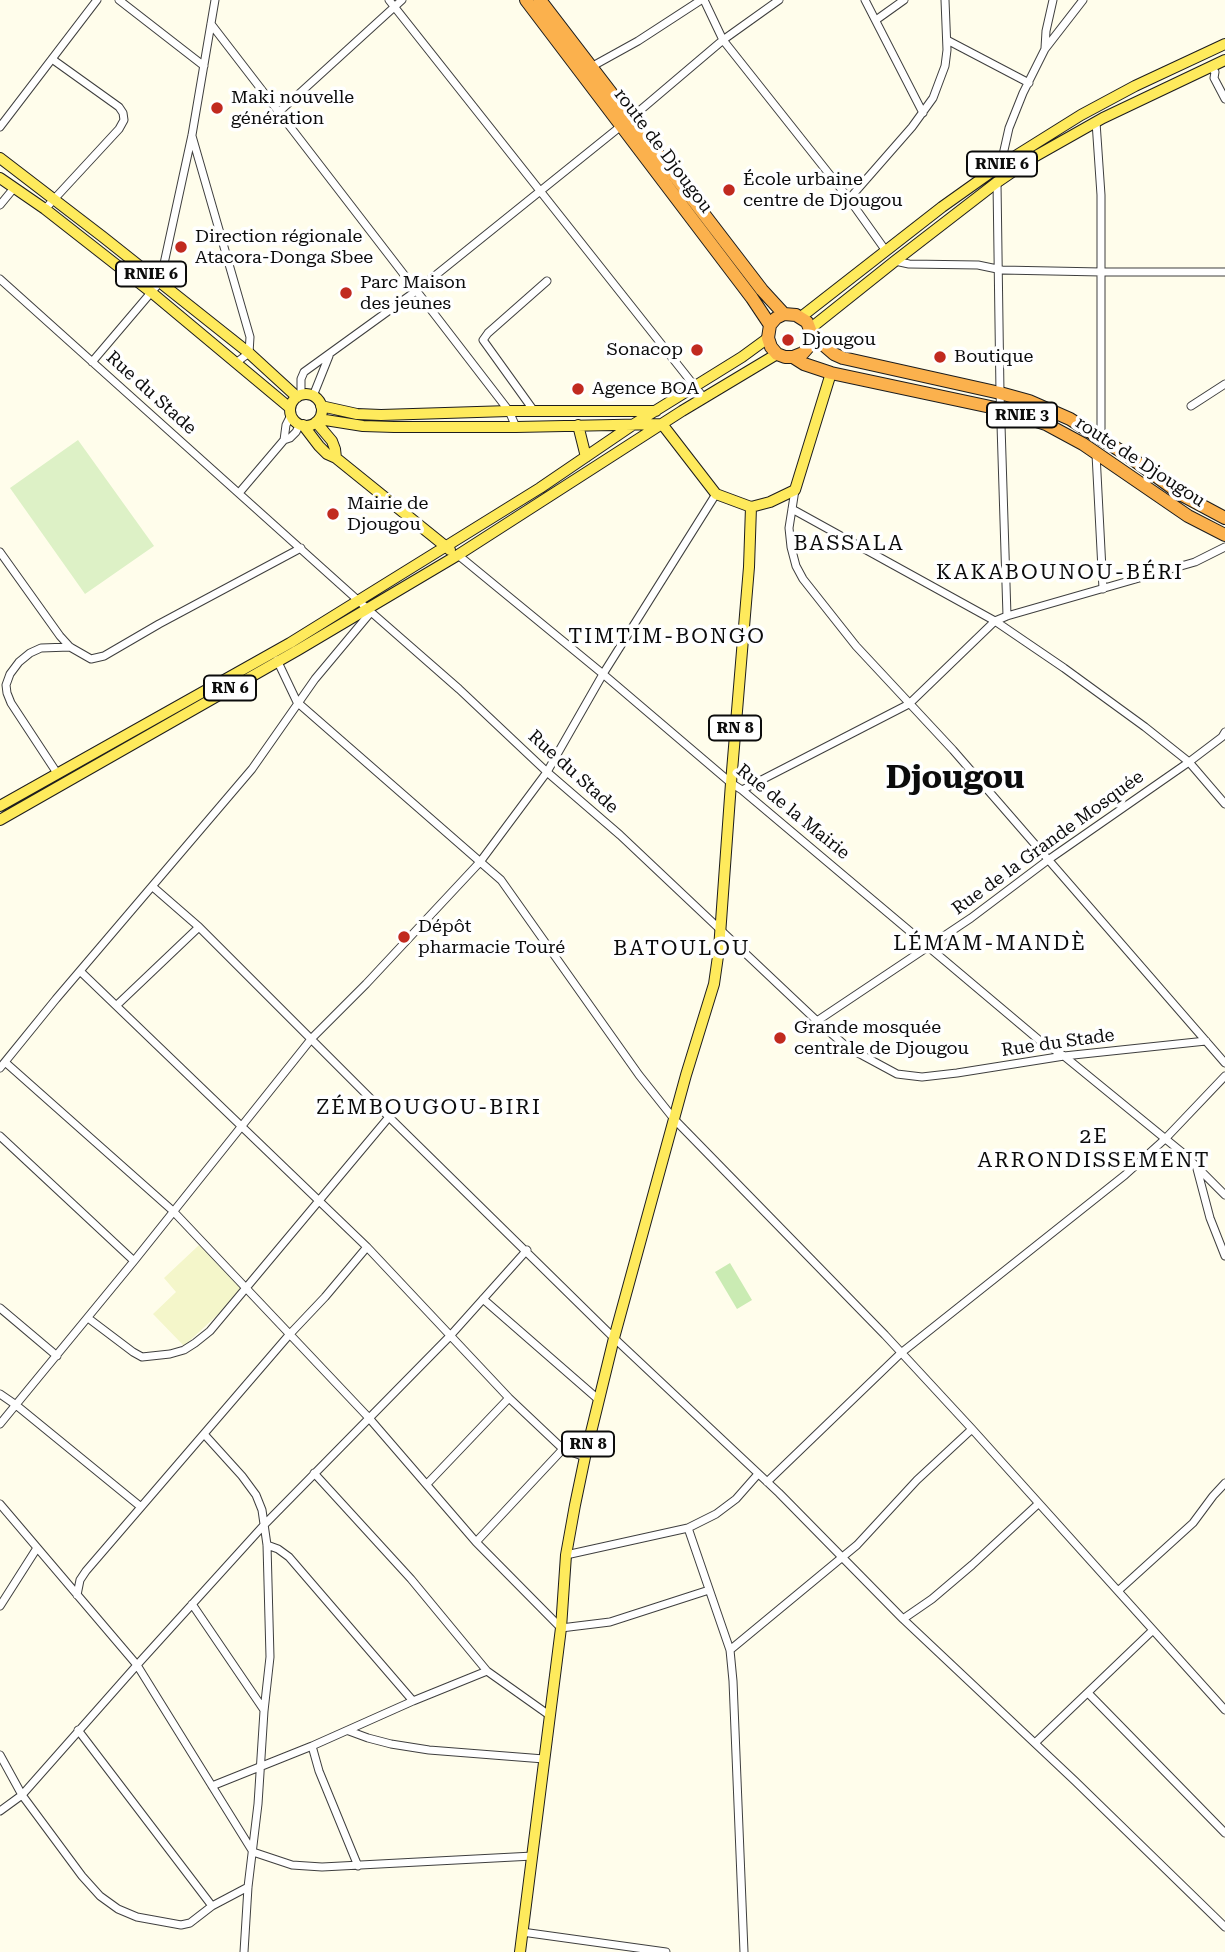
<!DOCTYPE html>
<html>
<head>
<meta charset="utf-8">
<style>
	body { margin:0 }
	canvas { display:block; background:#fffdeb }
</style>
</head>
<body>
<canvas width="1225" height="1952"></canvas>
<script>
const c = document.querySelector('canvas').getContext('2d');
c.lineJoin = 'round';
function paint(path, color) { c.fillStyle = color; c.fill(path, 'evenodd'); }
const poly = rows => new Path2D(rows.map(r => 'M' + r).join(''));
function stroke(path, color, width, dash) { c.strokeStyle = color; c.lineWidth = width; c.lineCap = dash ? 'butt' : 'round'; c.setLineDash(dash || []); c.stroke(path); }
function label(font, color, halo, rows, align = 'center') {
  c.font = font + ' "Roboto Serif",serif'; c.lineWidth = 7; c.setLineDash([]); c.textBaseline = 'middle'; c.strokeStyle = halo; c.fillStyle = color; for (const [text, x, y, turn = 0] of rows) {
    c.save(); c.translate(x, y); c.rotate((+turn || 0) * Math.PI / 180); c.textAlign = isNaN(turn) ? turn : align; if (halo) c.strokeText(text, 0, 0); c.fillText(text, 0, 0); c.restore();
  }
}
const farmland = poly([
	[199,1245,243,1291,184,1346,153,1314,176,1292,164,1278]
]);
const green = poly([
	[730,1263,752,1300,737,1309,715,1272]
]);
const pitch = poly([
	[78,440,154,546,85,594,10,488]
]);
const street = poly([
	[119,0,204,66],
	[389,0,704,398],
	[704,0,723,40,849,199,886,251],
	[865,0,923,113],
	[876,20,904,0],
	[211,24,509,411,516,427],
	[947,40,1029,83],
	[1045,48,1046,31,1053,0],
	[591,67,638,41,701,0],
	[1211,67,1215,72,1214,78,1225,99],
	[279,112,402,0],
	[1096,122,1101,195,1101,438],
	[0,127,97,0],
	[192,136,250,337,249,353,237,362],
	[1000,168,1009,128,1023,93,1045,49,1083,0],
	[997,183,1000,393,1007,616],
	[849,199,912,127,933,98,945,66,947,50,945,0],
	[0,205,14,188],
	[45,209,119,129,124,120,123,113,119,107,52,59],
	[895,261,909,264,978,265,1002,270,1101,272,1225,272],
	[0,279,371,612,459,689,547,772,620,835,817,1021,847,1047,897,1074,922,1077,957,1073,1064,1056,1206,1041],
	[92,362,160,282,192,135,215,0],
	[301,395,301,379,304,372,416,291,631,118,723,40,779,0],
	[313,396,329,356],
	[1191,406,1225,384],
	[534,411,483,340,488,333,547,281],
	[284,440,286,425,291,415],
	[1096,454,1103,589],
	[795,490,789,528,791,547,796,566,803,579,856,646,953,750,1225,1063],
	[239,493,284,440,290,438,296,432,300,424],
	[792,509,995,621,1064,668,1145,727,1189,762,1225,804],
	[0,552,60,636,70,647,91,659,104,656,159,624,301,548],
	[458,555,603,674,731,783,742,790,1039,1040,1064,1056,1184,1154,1225,1195],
	[277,660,297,702,501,880,639,1075,674,1119,885,1335,972,1429,1225,1710],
	[57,773,11,703,7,693,6,685,10,674,19,662,30,653,41,648,70,647],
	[742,790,909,704,995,621,1007,616,1195,562,1225,547],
	[153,887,199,927,389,1117,614,1338,779,1493,903,1619,1075,1781,1225,1927],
	[80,971,367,1247,509,1398,563,1449,585,1457],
	[117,1005,199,927],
	[817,1021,971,918,1048,860,1189,762,1222,737,1225,732],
	[5,1062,173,1211,369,1418,476,1542,561,1628,610,1622,709,1590],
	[0,1068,56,999,252,769,315,679,371,612],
	[0,1136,134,1261],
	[1196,1165,1210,1218,1225,1256],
	[483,1299,599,1400],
	[0,1308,57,1356],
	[88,1318,133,1352,142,1357,170,1354,184,1350,195,1343,210,1331,389,1117],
	[0,1394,16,1405,141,1507],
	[0,1424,134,1261,312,1038,366,984,480,862,547,772,603,674,716,494],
	[204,1434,242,1476,256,1495,262,1510,267,1545,270,1657,264,1711,258,1804,248,1887,244,1952],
	[314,1473,411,1579,487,1671,549,1715],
	[767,1482,901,1353,1125,1175,1165,1139,1225,1076],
	[427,1484,509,1398],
	[0,1504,137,1665,253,1852,292,1865,322,1867,533,1856],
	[688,1528,730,1650,733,1681,744,1952],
	[476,1542,563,1449],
	[267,1545,278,1549,289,1557,413,1701],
	[566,1555,688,1528,716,1514,736,1499,758,1474],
	[1118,1591,1193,1523,1213,1496,1225,1483],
	[77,1595,80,1580,86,1571,289,1335,325,1297,367,1247],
	[192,1604,264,1710],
	[0,1606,37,1548],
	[903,1619,932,1599,972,1565,1038,1504],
	[730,1650,857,1545,917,1480,972,1429],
	[1088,1693,1225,1833],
	[78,1730,212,1906],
	[349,1731,368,1738,391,1744,429,1750,544,1759],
	[1035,1743,1153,1630],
	[312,1746,319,1771,358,1866],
	[0,1755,22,1795,82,1876,100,1896,118,1909,137,1917,181,1925,190,1923,212,1906,248,1887],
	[212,1786,312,1746,413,1701,487,1671],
	[0,1811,22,1795,137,1665,264,1525,450,1336,527,1250],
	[522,1932,666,1952]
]);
const primary = poly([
	[0,158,103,237,249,353,297,397],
	[0,178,45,209,151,292,290,408],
	[801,317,942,207,1001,165,1081,115,1135,86,1225,44],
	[811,328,895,261,996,183,1034,157,1103,118,1225,60],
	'290 410a16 16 0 1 1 32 0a16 16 0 1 1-32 0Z',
	[321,406,357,414,381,415,509,411,656,411],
	[319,419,363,426,394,427,516,427,662,424],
	[316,422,332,441,335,449,336,458],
	[662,424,716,494,751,507,770,502,795,490,831,373],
	[303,425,319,446,327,454,336,458,450,550],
	[578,425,586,457],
	[0,806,290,643,540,488,634,424,742,357,768,338],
	[0,820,298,650,458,555,682,411,777,354],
	[520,1952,561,1628,566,1555,575,1505,585,1457,614,1338,686,1075,714,984,719,949,731,783,749,567,751,507]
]);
const highway = poly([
	[526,0,752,298,770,325],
	[540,0,762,290,784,314],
	[812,335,810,345,803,353,793,357,785,357,777,354,771,347,768,338,770,325,776,318,784,314,796,315,807,322,812,335,834,354,843,358,1000,393,1029,401,1070,419,1127,455,1182,495,1225,518],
	[793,357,804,364,831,373,1000,409,1046,424,1083,444,1188,516,1225,535]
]);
const markers = [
	[217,108,7,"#c12a1f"],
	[729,190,7,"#c12a1f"],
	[181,247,7,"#c12a1f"],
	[346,293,7,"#c12a1f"],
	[788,340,7,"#c12a1f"],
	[697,350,7,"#c12a1f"],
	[940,357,7,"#c12a1f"],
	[578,389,7,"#c12a1f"],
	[333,514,7,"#c12a1f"],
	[404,937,7,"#c12a1f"],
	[780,1038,7,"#c12a1f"]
];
const shields = [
	[1002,164,70],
	[151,274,70],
	[1022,415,70],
	[230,688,52],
	[735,728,52],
	[588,1444,52]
];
const shieldNames = [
	["RNIE 6",1002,164],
	["RNIE 6",151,274],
	["RNIE 3",1022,415],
	["RN 6",230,688],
	["RN 8",735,728],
	["RN 8",588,1444]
];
const poiNames = [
	["Maki nouvelle",231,98],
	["génération",231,119],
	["École urbaine",743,180],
	["centre de Djougou",743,201],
	["Direction régionale",195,237],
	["Atacora-Donga Sbee",195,258],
	["Parc Maison",360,283],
	["des jeunes",360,304],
	["Djougou",802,340],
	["Sonacop",683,350,"right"],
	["Boutique",954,357],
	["Agence BOA",592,389],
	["Mairie de",347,504],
	["Djougou",347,525],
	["Dépôt",418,927],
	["pharmacie Touré",418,948],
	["Grande mosquée",794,1028],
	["centrale de Djougou",794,1049]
];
const streetNames = [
	["route de Djougou",663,151,53],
	["Rue du Stade",151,393,42],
	["route de Djougou",1140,462,33],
	["Rue du Stade",573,772,42],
	["Rue de la Mairie",793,812,39],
	["Rue de la Grande Mosquée",1048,843,-36],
	["Rue du Stade",1058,1043,-8]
];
const quarterNames = [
	["BASSALA",849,544],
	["KAKABOUNOU-BÉRI",1060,573],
	["TIMTIM-BONGO",667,637],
	["LÉMAM-MANDÈ",990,944],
	["BATOULOU",682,949],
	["ZÉMBOUGOU-BIRI",429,1108],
	["2E",1094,1137],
	["ARRONDISSEMENT",1094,1161]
];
const townNames = [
	["Djougou",955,779]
];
paint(farmland, '#f4f6ca');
paint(green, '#caebb3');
paint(pitch, '#ddf1c6');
stroke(street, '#3f3f3f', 9);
stroke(primary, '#1d1d1d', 12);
stroke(highway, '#1d1d1d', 14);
stroke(street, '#fff', 7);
stroke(primary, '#feea5c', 10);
stroke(highway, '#fbb14d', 12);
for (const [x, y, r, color] of markers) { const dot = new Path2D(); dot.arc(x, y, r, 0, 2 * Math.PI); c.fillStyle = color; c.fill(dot); stroke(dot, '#fff', 2.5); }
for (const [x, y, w] of shields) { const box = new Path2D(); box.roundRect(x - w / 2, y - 12.5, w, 25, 5); c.fillStyle = '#fff'; c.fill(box); stroke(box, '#0c0c0c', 2); }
label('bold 16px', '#0c0c0c', null, shieldNames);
label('18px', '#0c0c0c', '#fff', poiNames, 'left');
label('18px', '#0c0c0c', '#fff', streetNames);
c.letterSpacing = '2px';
label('21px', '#0c0c0c', '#fff', quarterNames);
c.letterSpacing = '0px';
label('bold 32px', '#0c0c0c', '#fff', townNames);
</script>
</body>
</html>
